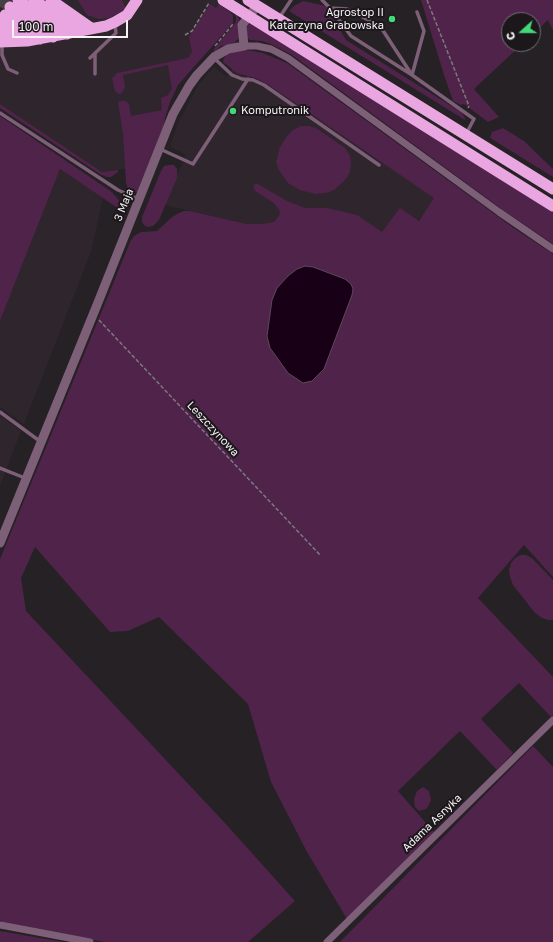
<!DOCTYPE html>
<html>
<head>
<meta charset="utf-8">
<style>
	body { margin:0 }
	#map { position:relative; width:553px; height:942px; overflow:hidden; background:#252124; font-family:"Golos Text",sans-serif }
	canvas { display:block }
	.north { position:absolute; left:501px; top:12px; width:40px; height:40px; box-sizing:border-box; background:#1c171b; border:1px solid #736f72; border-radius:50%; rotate:249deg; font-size:11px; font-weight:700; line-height:16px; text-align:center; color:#f6f3f5 }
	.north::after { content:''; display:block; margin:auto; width:14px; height:18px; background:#44d77a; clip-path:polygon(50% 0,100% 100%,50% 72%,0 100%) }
	.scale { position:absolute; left:12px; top:20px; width:116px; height:18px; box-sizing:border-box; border:2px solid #f6f3f5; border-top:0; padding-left:5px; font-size:12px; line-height:14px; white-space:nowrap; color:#f6f3f5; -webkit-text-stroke:3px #1c171b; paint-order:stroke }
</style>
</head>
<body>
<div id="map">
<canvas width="553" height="942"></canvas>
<div class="north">С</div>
<div class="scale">100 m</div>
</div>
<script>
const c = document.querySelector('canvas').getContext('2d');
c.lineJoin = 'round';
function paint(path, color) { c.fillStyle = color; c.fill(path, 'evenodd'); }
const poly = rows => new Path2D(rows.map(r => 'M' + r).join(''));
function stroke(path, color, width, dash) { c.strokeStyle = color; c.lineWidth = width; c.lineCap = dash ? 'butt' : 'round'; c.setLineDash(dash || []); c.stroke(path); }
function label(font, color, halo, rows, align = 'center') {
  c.font = font + ' "Golos Text",sans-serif'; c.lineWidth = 4; c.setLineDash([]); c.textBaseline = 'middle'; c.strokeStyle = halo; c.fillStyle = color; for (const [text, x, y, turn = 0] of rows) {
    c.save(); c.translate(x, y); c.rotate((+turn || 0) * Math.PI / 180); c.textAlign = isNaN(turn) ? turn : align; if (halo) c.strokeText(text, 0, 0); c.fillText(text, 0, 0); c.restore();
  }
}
const built = poly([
	[0,0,221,0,175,87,140,167,102,172,0,104],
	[237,61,452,196,370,252,164,205,186,155,170,147,177,125,198,85,214,67,227,77],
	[60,169,103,198,91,252,24,424,0,407,0,321],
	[0,415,21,431,0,486]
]);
const green = poly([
	[78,0,122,0,126,9,109,18,99,19,87,15],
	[421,0,553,0,553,30,548,20,533,34,533,20,509,20,509,44,522,44,474,89,499,117,488,122,464,104,461,105,453,101,445,78],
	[303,1,326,6,346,40,461,112,465,118,465,120,289,11,294,6],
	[210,4,216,8,219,4,230,12,233,15,233,23,178,85,170,102,165,118,164,125,137,192,132,192,128,189,126,183,123,134,118,102,121,101,126,101,129,104,131,116,162,110,161,98,168,95,172,89,168,65,123,75,125,87,122,93,119,94,115,91,112,78,117,73,188,58,192,52,189,37],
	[234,12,237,14,239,19,240,31,239,38,234,43,221,46,214,52,214,49,236,22,236,18],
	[251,22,553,210,553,244,503,210,292,55,271,44,262,41,250,40,246,37,246,27],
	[247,50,263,53,287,63,515,229,553,254,553,577,524,545,478,598,553,677,553,715,551,717,519,683,481,719,513,753,497,770,460,731,398,791,434,832,347,919,307,852,271,782,248,704,159,617,128,631,110,632,35,547,21,578,26,611,224,822,295,901,248,942,104,942,3,923,0,920,0,559,131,240,134,236,141,232,157,231,171,218,177,214,184,211,190,211,247,224,263,224,274,222,279,216,280,211,274,203,255,191,253,186,256,183,287,201,305,208,327,208,357,215,382,232,400,208,419,221,434,198,269,85,256,78,237,73,223,62,224,58,227,54,236,51],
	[0,104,102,172,118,170,118,172,111,177,107,177,100,174,0,108],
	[0,116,112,192,122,204,125,213,60,169,0,321],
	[301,126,309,126,316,128,345,148,350,156,351,163,350,172,346,179,334,190,326,193,316,194,300,190,288,183,279,170,276,162,280,147,287,136,293,130],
	[503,128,524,141,553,169,553,177,490,138,492,132],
	[169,165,174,165,177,169,177,178,159,220,153,226,147,227,144,225,142,222,142,217,161,171,164,166],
	[520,555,526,555,532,558,553,580,553,620,548,620,542,618,535,613,513,585,510,577,509,570,511,563,515,558],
	[533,746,553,767,553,942,340,942],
	[423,787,429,791,431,800,428,807,426,809,419,811,415,807,414,799,417,791],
	[0,931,63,942,0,942]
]);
const water = poly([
	[305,266,313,267,345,279,351,284,353,289,352,295,324,369,312,381,303,383,288,373,270,348,267,336,272,300,277,288,288,276,297,269,305,266]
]);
const trunkTunnel = poly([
	[0,0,10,7]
]);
const path = poly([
	[427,0,469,106,468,108],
	[185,35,192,31,209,3],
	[215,46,233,24],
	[99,320,321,556]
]);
const service = poly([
	[322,0,330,8,351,36,412,75,474,119,466,134],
	[330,8,347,9,380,26,412,75,424,31,417,12],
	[279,18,291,0],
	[2,44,2,55,8,69,17,73],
	[90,58,116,33,115,25],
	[214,58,232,75,242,79,253,80,264,85,379,165],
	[95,74,95,54],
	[0,113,118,190,138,199],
	[160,149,193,164,248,79],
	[0,412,41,442],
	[0,468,25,478]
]);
const minor = poly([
	[244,46,257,46,271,49,288,58,499,212,553,249],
	[0,925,90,942],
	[327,942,553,720]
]);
const tertiary = poly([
	[0,543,99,300,173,114,189,86,197,75,214,57,228,49,244,46,242,25,257,6]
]);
const trunk = poly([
	[18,0,67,34],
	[34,0,79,31],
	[51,0,91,28],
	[223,0,553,206],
	[248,0,553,189],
	[10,7,53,37],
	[5,15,40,39],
	[0,23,27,41],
	[0,33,18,39],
	[0,42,27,41,106,26,115,22,127,15,137,0]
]);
const markers = [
	[392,19,4,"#44d77a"],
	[233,111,4,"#44d77a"]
];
const poiNames = [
	["Agrostop II",384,13],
	["Katarzyna Grabowska",384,26],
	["Komputronik",241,111,"left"]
];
const streetNames = [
	["3 Maja",124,205,-68],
	["Leszczynowa",213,429,47],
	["Adama Asnyka",432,823,-44]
];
paint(built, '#2f252d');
paint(green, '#50234b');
paint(water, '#180016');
stroke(water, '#5b4959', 1);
stroke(trunkTunnel, '#444043', 11, [11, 5.5]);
stroke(path, '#7d797c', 1.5, [4, 2]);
stroke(service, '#7d5f78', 3.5);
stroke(minor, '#7d5f78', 7);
stroke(tertiary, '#7d5f78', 9);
stroke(trunk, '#eaa6e0', 11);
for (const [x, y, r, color] of markers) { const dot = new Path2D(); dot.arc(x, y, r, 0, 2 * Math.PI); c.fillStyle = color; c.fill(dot); stroke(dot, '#1c171b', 1.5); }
label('11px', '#f6f3f5', '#1c171b', poiNames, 'right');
label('11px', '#f6f3f5', '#1c171b', streetNames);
</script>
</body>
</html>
